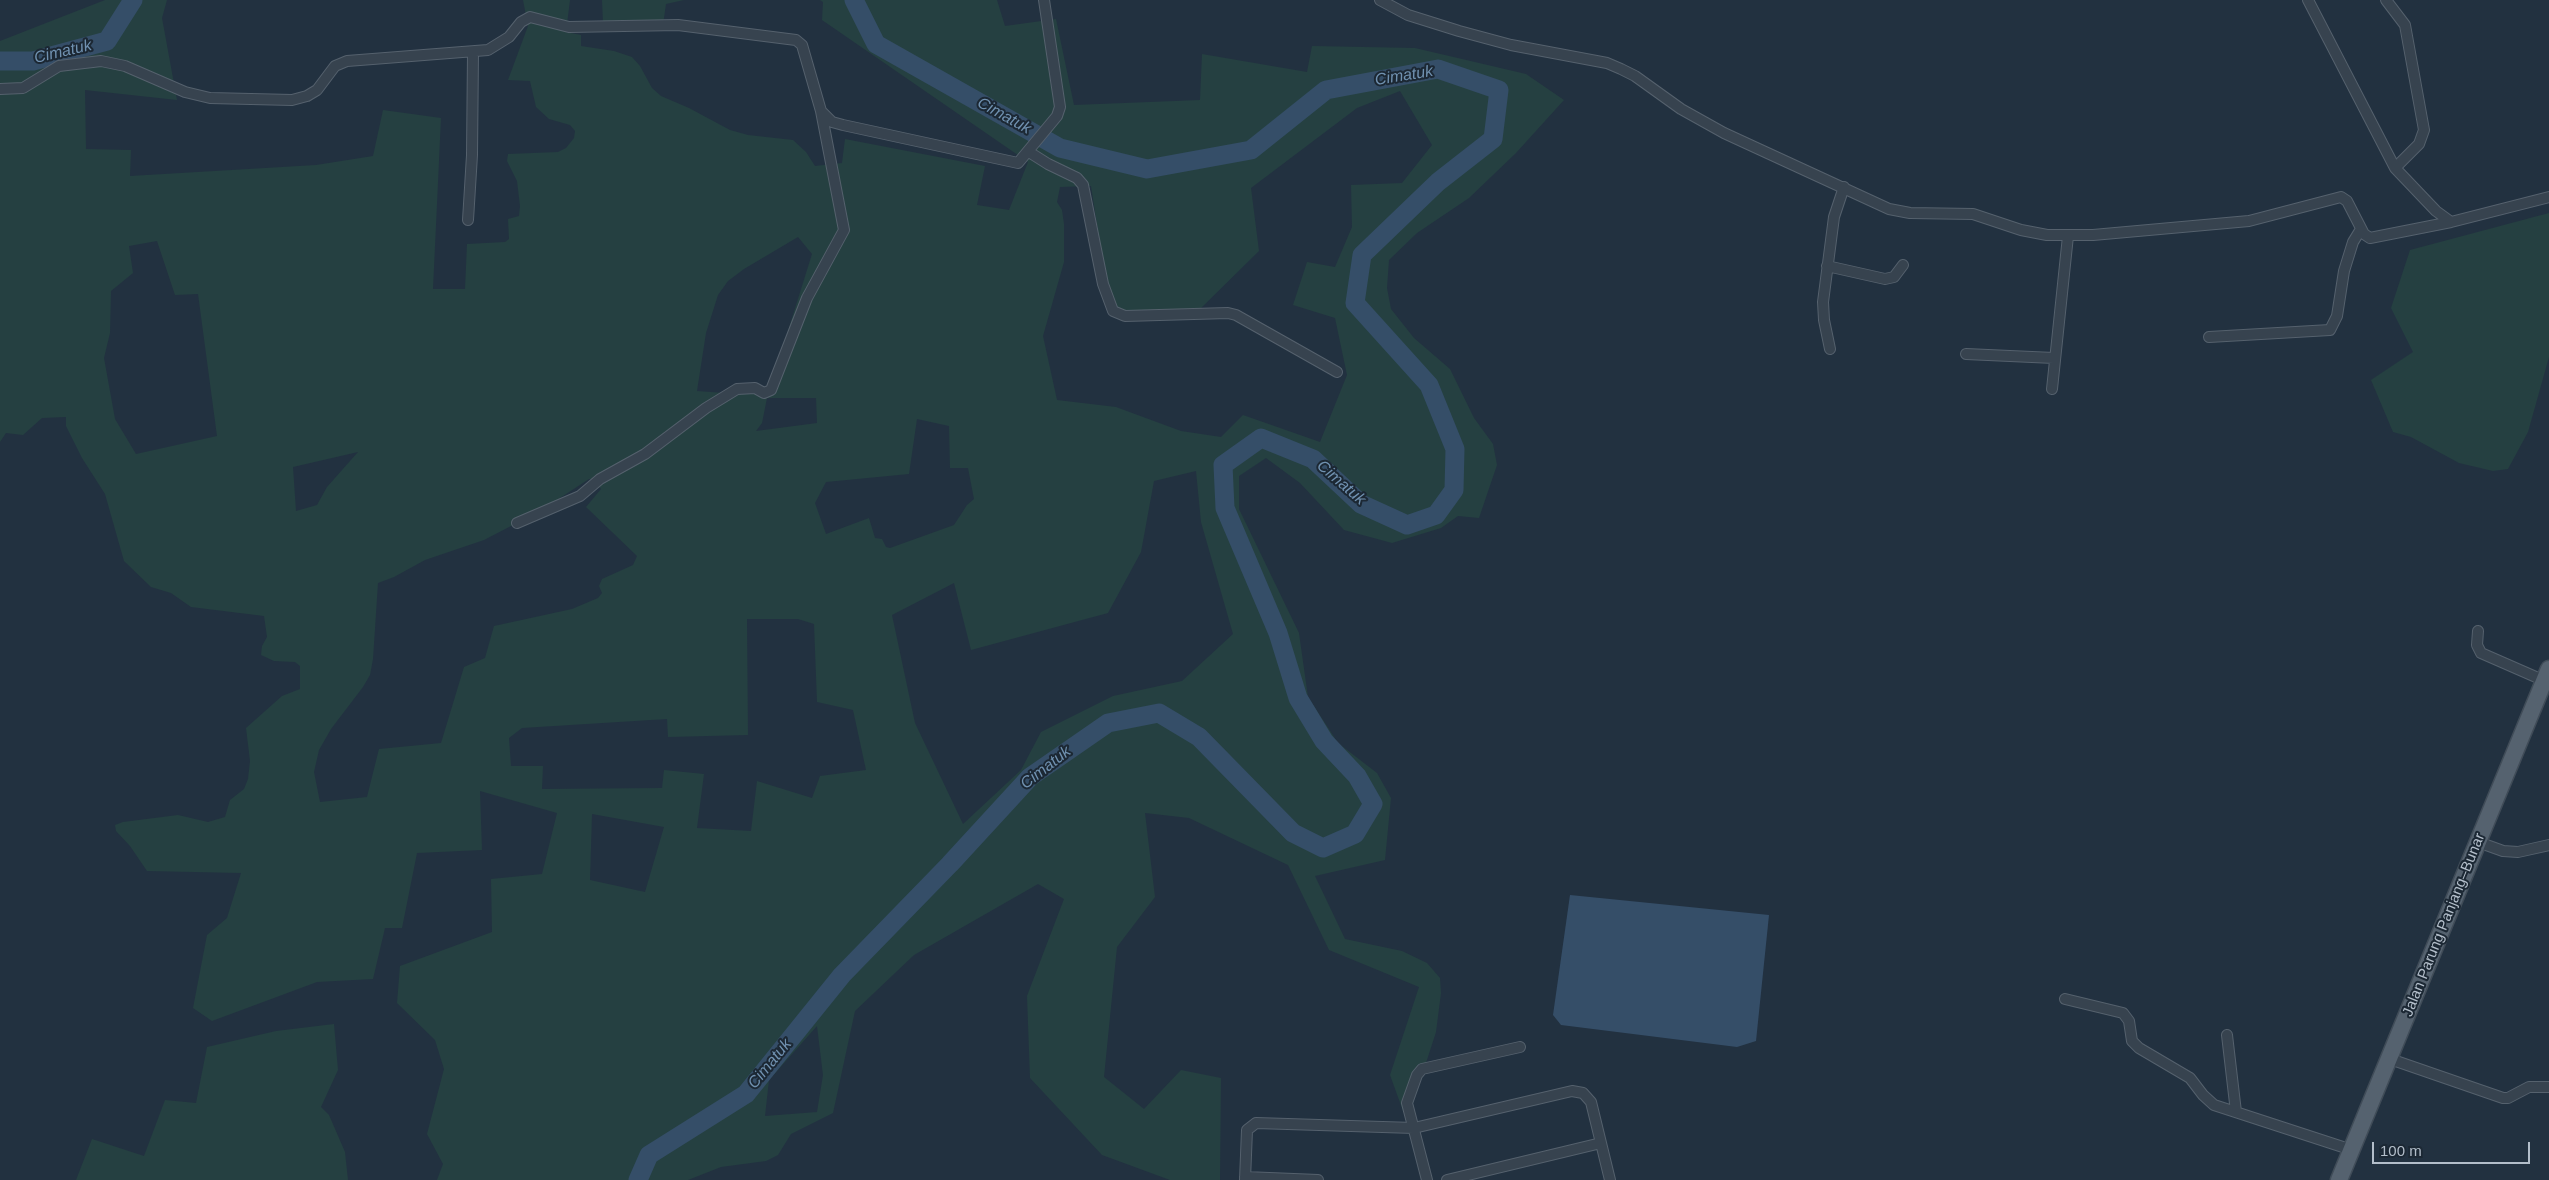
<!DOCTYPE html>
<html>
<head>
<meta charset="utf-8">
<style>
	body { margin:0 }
	#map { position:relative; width:2549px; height:1180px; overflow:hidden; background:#223140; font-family:Arial,sans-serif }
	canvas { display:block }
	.scale { position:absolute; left:2372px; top:1142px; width:158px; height:22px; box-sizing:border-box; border:2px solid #b3beca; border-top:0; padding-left:6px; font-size:15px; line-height:18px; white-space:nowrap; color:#b3beca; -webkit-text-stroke:4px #1c2834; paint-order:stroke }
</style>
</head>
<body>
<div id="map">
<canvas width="2549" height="1180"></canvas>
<div class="scale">100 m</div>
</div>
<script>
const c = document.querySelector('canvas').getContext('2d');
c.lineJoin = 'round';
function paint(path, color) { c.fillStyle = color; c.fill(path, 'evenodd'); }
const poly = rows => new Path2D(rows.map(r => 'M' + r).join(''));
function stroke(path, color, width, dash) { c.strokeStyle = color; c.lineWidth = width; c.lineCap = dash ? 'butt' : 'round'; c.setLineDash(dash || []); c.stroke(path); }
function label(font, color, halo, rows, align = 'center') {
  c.font = font + ' Arial,sans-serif'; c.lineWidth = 4; c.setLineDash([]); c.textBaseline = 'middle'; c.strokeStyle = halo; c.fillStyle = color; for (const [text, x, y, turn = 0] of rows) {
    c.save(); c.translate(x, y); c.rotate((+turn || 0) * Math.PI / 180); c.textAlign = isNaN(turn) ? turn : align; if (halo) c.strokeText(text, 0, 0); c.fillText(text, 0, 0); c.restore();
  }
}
const green = poly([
	[105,0,167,0,162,18,177,100,85,90,86,149,131,150,130,176,316,165,373,156,383,110,441,118,433,289,465,289,467,244,505,242,509,239,508,219,519,216,520,206,517,181,507,161,508,154,558,152,566,148,574,138,575,131,570,125,549,119,536,107,530,81,508,80,528,26,523,0,570,0,566,32,581,35,581,46,614,51,632,57,640,66,652,88,661,96,689,108,730,130,748,135,793,140,806,152,815,166,842,163,845,139,985,166,977,205,1009,210,1028,162,822,20,823,2,820,0,997,0,1005,26,1056,19,1074,105,1200,100,1202,54,1307,72,1312,46,1415,48,1526,74,1564,100,1516,153,1469,198,1417,233,1389,260,1387,288,1391,309,1414,338,1450,369,1474,418,1493,444,1497,465,1479,518,1458,516,1441,528,1392,543,1344,530,1300,483,1266,458,1239,476,1239,509,1299,633,1308,697,1338,743,1377,773,1391,798,1385,860,1315,876,1345,939,1402,951,1427,963,1440,978,1441,993,1436,1032,1407,1122,1390,1075,1419,987,1329,950,1288,865,1189,818,1145,813,1155,897,1117,947,1104,1077,1144,1109,1181,1070,1221,1078,1220,1180,1170,1180,1102,1155,1030,1078,1027,996,1064,899,1038,884,914,955,855,1011,833,1113,791,1134,778,1155,766,1161,721,1167,688,1180,437,1180,443,1164,427,1134,444,1069,435,1040,397,1003,400,966,492,932,491,879,542,874,557,813,480,791,482,850,417,853,402,928,385,928,373,979,317,982,212,1021,193,1008,207,935,227,918,241,873,147,871,130,846,116,831,115,825,123,822,178,815,208,822,225,817,230,800,244,789,248,779,250,761,246,728,282,696,300,689,300,666,295,662,274,661,261,655,262,646,267,637,264,616,191,607,171,593,151,587,124,561,105,494,82,458,66,426,66,417,42,418,23,435,6,433,0,442,0,41],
	[1400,91,1432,145,1402,183,1351,185,1352,227,1335,267,1307,262,1293,305,1335,318,1347,375,1320,442,1243,415,1221,437,1181,431,1116,407,1057,400,1043,336,1064,262,1064,224,1062,210,1057,202,1060,187,1091,186,1109,302,1125,316,1197,312,1259,251,1251,188,1357,108],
	[798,237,812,254,767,398,758,392,739,394,697,391,706,333,718,295,728,281,744,269],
	[157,241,175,295,198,294,217,436,136,454,115,419,104,358,110,333,111,291,133,273,129,246],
	[767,398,816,398,817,423,756,431,762,423],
	[917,419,949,426,950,468,968,468,974,499,967,505,954,525,890,548,886,547,882,539,875,538,869,518,826,534,815,503,826,482,909,474],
	[358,452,327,487,317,505,296,511,293,467],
	[1196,471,1201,522,1233,634,1182,681,1113,696,1041,732,1021,770,963,824,915,723,892,615,954,583,971,650,1108,613,1141,552,1154,481],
	[589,479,593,479,601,489,586,507,637,556,633,565,602,579,599,586,602,593,598,598,572,609,494,626,485,658,464,667,441,743,379,749,367,797,320,802,314,772,319,750,331,729,363,687,370,675,373,659,378,583,394,577,425,560,484,540,540,511],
	[747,619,798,619,814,624,817,702,853,710,866,770,820,776,812,798,757,781,751,831,697,828,704,774,664,770,662,788,542,789,543,766,511,766,509,738,522,728,667,719,668,737,748,735],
	[592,814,664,827,645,892,590,880],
	[817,1026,823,1075,817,1112,765,1116,769,1080],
	[602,0,684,0,666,4,663,25,603,24],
	[2549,213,2549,357,2528,432,2508,469,2493,471,2459,463,2411,437,2393,432,2371,380,2413,352,2391,308,2410,250],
	[334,1024,338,1070,321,1107,329,1115,345,1152,348,1180,76,1180,92,1139,144,1156,165,1100,196,1103,207,1047,276,1031]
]);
const water = poly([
	[1570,895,1769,915,1756,1041,1737,1047,1561,1025,1553,1015]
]);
const river = poly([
	[0,61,33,61,107,41,133,0],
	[638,1180,649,1155,746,1094,842,975,950,864,1030,777,1108,723,1159,713,1199,737,1293,833,1323,848,1355,834,1373,804,1357,776,1324,741,1298,698,1278,633,1225,508,1223,465,1261,438,1313,459,1361,504,1407,525,1436,515,1454,490,1455,449,1429,385,1355,303,1362,255,1438,182,1493,139,1499,90,1438,69,1326,90,1251,150,1147,169,1060,148,876,44,854,0]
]);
const minor = poly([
	[1380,0,1408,15,1459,31,1511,45,1607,63,1621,69,1635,76,1681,109,1724,133,1889,209,1910,213,1973,214,2021,230,2047,235,2093,235,2249,221,2341,197,2347,201,2364,234,2370,238,2451,222,2549,197],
	[2308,0,2395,168,2436,211,2451,222],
	[2386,0,2405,25,2424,130,2419,144,2395,168],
	[0,89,23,88,59,66,101,61,125,66,185,92,210,98,292,100,307,96,317,90,335,66,347,61,488,50,509,37,521,22,530,17,569,27,678,25,796,40,802,45,821,111,844,230,807,298,771,390,764,393,755,388,737,389,706,408,645,454,600,479,580,496,517,523],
	[821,111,832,122,843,125,1018,163,1057,116,1060,107,1044,0],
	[1029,152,1048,164,1077,178,1083,185,1103,284,1113,311,1125,316,1228,313,1236,315,1337,372],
	[468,220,472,155,473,53],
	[1827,266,1885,279,1894,277,1903,265],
	[2209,337,2330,330,2337,316,2344,271,2353,242,2361,229],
	[1830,349,1824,320,1823,302,1834,217,1844,187],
	[1966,354,2054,358],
	[2052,389,2068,236],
	[2478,631,2477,645,2481,653,2545,681],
	[2478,842,2503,851,2518,852,2549,845],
	[2065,999,2123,1013,2129,1021,2132,1041,2139,1048,2190,1078,2203,1095,2214,1105,2352,1150],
	[2227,1035,2236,1112],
	[2390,1059,2503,1098,2508,1098,2529,1087,2549,1087],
	[1245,1177,1318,1180],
	[1245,1180,1247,1130,1256,1123,1414,1128,1572,1091,1583,1093,1591,1102,1610,1180],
	[1427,1180,1407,1103,1417,1075,1422,1069,1520,1047],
	[1447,1180,1601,1143]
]);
const primary = poly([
	[2339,1180,2549,669]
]);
const streetNames = [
	["Jalan Parung Panjang–Bunar",2444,925,-68]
];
const waterNames = [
	["Cimatuk",63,52,-13],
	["Cimatuk",1404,76,-9],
	["Cimatuk",1004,116,29],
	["Cimatuk",1341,483,41],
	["Cimatuk",1046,768,-38],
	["Cimatuk",770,1064,-51]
];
paint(green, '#254041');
paint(water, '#354e68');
stroke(river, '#354e68', 19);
stroke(minor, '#55616d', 12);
stroke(primary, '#404c58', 19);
stroke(minor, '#37434f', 10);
stroke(primary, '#55626f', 16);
label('15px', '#b3beca', '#1c2834', streetNames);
label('italic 16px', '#7091b0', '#1c2834', waterNames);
</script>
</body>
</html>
